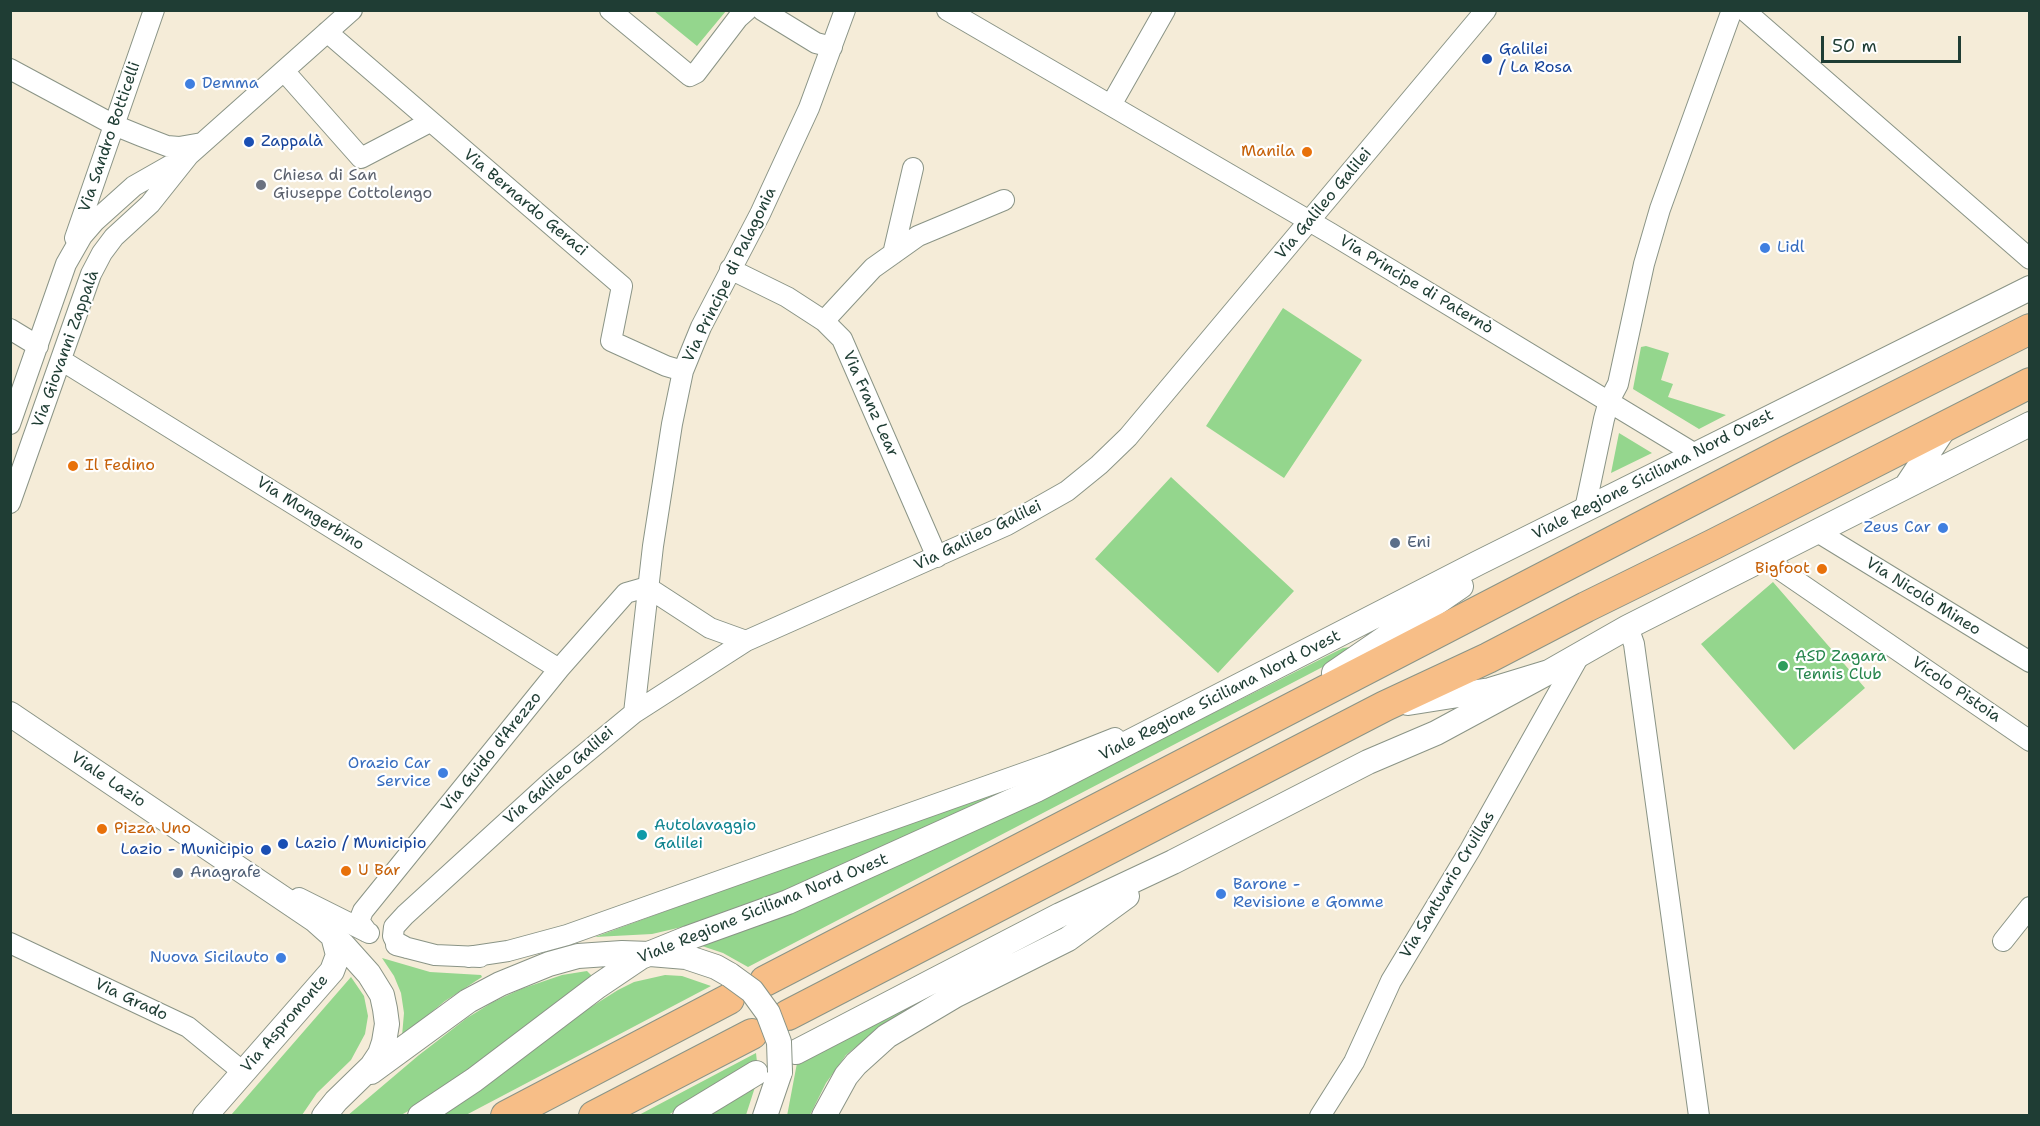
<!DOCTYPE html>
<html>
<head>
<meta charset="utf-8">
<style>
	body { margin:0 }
	#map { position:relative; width:2040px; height:1126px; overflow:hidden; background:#f5ecd8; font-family:"Shantell Sans",sans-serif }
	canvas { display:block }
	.frame { position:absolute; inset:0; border:12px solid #1f3d34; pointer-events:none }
	.scale { position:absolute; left:1821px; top:36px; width:140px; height:27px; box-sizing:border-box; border:3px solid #1f3d34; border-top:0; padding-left:8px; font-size:18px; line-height:21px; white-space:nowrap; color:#1f3d34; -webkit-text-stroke:4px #fff; paint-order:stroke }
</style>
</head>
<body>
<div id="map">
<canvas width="2040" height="1126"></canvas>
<div class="frame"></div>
<div class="scale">50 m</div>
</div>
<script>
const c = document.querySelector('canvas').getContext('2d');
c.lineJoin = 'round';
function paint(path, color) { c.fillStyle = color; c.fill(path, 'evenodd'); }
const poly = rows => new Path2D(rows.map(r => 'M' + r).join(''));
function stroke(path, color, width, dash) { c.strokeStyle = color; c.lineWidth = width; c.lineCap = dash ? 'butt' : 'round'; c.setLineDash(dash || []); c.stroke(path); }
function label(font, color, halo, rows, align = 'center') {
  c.font = font + ' "Shantell Sans",sans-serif'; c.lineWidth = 4.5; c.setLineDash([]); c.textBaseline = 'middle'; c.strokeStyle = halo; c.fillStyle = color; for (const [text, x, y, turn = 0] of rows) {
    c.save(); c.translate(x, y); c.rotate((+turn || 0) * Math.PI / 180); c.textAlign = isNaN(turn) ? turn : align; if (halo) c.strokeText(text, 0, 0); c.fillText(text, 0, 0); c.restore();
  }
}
const green = poly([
	[654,11,726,11,697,46],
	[1283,308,1362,360,1284,478,1206,426],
	[1646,346,1669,353,1661,380,1673,384,1668,397,1726,415,1699,429,1633,389,1641,347],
	[1619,433,1652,453,1611,473],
	[1171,477,1294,591,1218,673,1095,559],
	[1773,582,1865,688,1794,750,1701,644],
	[1358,646,1336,660,748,967,723,953,702,946,702,944,1062,789,1343,648],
	[1020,786,793,890,695,924,652,934,595,937,1001,788],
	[382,958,430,972,481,975,482,977,445,1001,402,1036,404,1013,401,993,394,976],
	[587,971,594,978,425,1102,401,1115,347,1116,419,1055,467,1018,493,1002,521,989,562,975],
	[665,975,682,976,711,986,466,1115,440,1116,583,1012,618,990,634,982],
	[351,977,364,996,368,1016,365,1034,351,1060,317,1093,302,1115,231,1115],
	[927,998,875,1031,846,1055,826,1083,810,1115,787,1116,797,1063],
	[756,1053,757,1062,668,1115,637,1116],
	[756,1084,746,1115,702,1116]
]);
const minor = poly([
	[610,10,690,76,696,73,738,18,747,10],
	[762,10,816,43,832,47],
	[947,10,1330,233,1695,454],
	[1744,10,2030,259],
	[327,32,622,286,611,341,666,366,683,371],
	[10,69,114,125,141,136,167,146,179,147,202,143],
	[284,71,361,158,430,122],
	[1111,105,1165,10],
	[75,238,154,10],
	[893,254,913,168],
	[730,269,787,297,824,321,842,339,937,557],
	[824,321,873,268,918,236,1004,200],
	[10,329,38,346],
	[61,360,559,669],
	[10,424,66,264,82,236,95,221,134,186,178,161],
	[10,503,91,274,102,253,114,237,150,204,189,155,352,10],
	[1585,509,1604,419,1609,401,1618,384,1644,264,1660,209,1732,10],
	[1816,531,2030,662],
	[1763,558,2030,741],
	[647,587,710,628,746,641],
	[1628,627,1634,644,1699,1116],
	[634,713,653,546,672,424,683,371,701,327,760,214,809,108,845,10],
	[299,898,369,933],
	[367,932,359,921,363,911,559,669,626,593,647,587],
	[2003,941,2030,907],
	[10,943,188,1027,243,1072],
	[396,945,435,955,480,957],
	[407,948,396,942,393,936,394,927,405,915,553,780,634,713,746,641,1007,525,1067,491,1099,465,1128,437,1486,10],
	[468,957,508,951,567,935,1052,763,1115,738],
	[1320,1116,1354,1062,1391,981,1470,850,1579,656]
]);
const tertiary = poly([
	[1907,485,1946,426],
	[1334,673,1461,586],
	[1408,703,1490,690,1549,672,1628,627,2030,424],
	[10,714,315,920,343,945,369,974,382,995,385,1009,387,1024,384,1042,380,1054,372,1066,336,1101,324,1116],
	[796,1052,1060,915,1173,862,1368,762,1436,733,1549,672],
	[371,1072,468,1001,500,984,549,964,578,956,622,953,650,954,686,957,716,967,730,975],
	[205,1116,332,971,338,955,333,936,330,932],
	[420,1116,474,1080,598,986,641,957,688,938,788,902,1036,790,1478,563,2030,288],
	[685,1116,756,1073],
	[765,1116,780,1072],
	[824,1116,846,1076,856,1064,887,1036,956,995,1068,939,1127,896]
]);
const primary = poly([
	[765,981,1787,451,2030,329],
	[788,1015,1385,706,1488,658,1586,607,1714,544,2030,383],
	[506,1116,729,999],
	[594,1116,752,1034]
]);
const tertiaryBridge = poly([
	[730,975,752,991,768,1013,779,1042,780,1072]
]);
const markers = [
	[1487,59,6,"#1a4fb4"],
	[190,84,6,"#3f7fe0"],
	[249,142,6,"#1a4fb4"],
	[1307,152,6,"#e8710a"],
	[261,185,6,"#6b7280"],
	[1765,248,6,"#3f7fe0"],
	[73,466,6,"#e8710a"],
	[1943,528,6,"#3f7fe0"],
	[1395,543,6,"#5c6f8a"],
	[1822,569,6,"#e8710a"],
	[1783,666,6,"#2e9e5b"],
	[443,773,6,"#3f7fe0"],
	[102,829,6,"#e8710a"],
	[642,835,6,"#0f9aa8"],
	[283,844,6,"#1a4fb4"],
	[266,850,6,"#1a4fb4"],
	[346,871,6,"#e8710a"],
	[178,873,6,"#5c6f8a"],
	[1221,894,6,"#3f7fe0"],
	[281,958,6,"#3f7fe0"]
];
const transitNames = [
	["Galilei",1499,50],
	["/ La Rosa",1499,68],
	["Zappalà",261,142],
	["Lazio / Municipio",295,844],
	["Lazio - Municipio",254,850,"right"]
];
const shopNames = [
	["Demma",202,84],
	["Lidl",1777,248],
	["Zeus Car",1931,528,"right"],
	["Orazio Car",431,764,"right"],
	["Service",431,782,"right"],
	["Barone -",1233,885],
	["Revisione e Gomme",1233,903],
	["Nuova Sicilauto",269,958,"right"]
];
const streetNames = [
	["Via Sandro Botticelli",110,137,-71],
	["Via Bernardo Geraci",525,203,40],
	["Via Galileo Galilei",1324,204,-50],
	["Via Principe di Palagonia",730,275,-64],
	["Via Principe di Paternò",1416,285,31],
	["Via Giovanni Zappalà",66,349,-70],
	["Via Franz Lear",870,404,66],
	["Viale Regione Siciliana Nord Ovest",1653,475,-27],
	["Via Mongerbino",310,514,32],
	["Via Galileo Galilei",978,536,-26],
	["Via Nicolò Mineo",1923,597,32],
	["Vicolo Pistoia",1956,690,34],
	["Viale Regione Siciliana Nord Ovest",1220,696,-27],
	["Via Guido d'Arezzo",492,752,-51],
	["Via Galileo Galilei",559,776,-41],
	["Viale Lazio",108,780,34],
	["Via Santuario Cruillas",1448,885,-59],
	["Viale Regione Siciliana Nord Ovest",763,909,-22],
	["Via Grado",131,1000,25],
	["Via Aspromonte",285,1024,-49]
];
const foodNames = [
	["Manila",1295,152,"right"],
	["Il Fedino",85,466],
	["Bigfoot",1810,569,"right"],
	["Pizza Uno",114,829],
	["U Bar",358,871]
];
const worshipNames = [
	["Chiesa di San",273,176],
	["Giuseppe Cottolengo",273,194]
];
const serviceNames = [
	["Eni",1407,543],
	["Anagrafe",190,873]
];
const leisureNames = [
	["ASD Zagara",1795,657],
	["Tennis Club",1795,675]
];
const cultureNames = [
	["Autolavaggio",654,826],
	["Galilei",654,844]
];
paint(green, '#94d68d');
stroke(minor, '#8a9486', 22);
stroke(tertiary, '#8a9486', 26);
stroke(primary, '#8a9486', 32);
stroke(minor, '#fff', 20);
stroke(tertiary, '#fff', 24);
stroke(primary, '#f7be87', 30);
stroke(tertiaryBridge, '#8a9486', 26, []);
stroke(tertiaryBridge, '#fff', 24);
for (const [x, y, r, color] of markers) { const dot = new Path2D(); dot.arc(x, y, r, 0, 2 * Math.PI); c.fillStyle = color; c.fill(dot); stroke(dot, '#fff', 2); }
label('16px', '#164399', '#fff', transitNames, 'left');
label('16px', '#366cbe', '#fff', shopNames, 'left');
label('16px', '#1f3d34', '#fff', streetNames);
label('16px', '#c56008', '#fff', foodNames, 'left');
label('16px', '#5b616d', '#fff', worshipNames, 'left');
label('16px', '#4e5e75', '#fff', serviceNames, 'left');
label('16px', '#27864d', '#fff', leisureNames, 'left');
label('16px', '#0d838f', '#fff', cultureNames, 'left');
</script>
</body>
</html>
